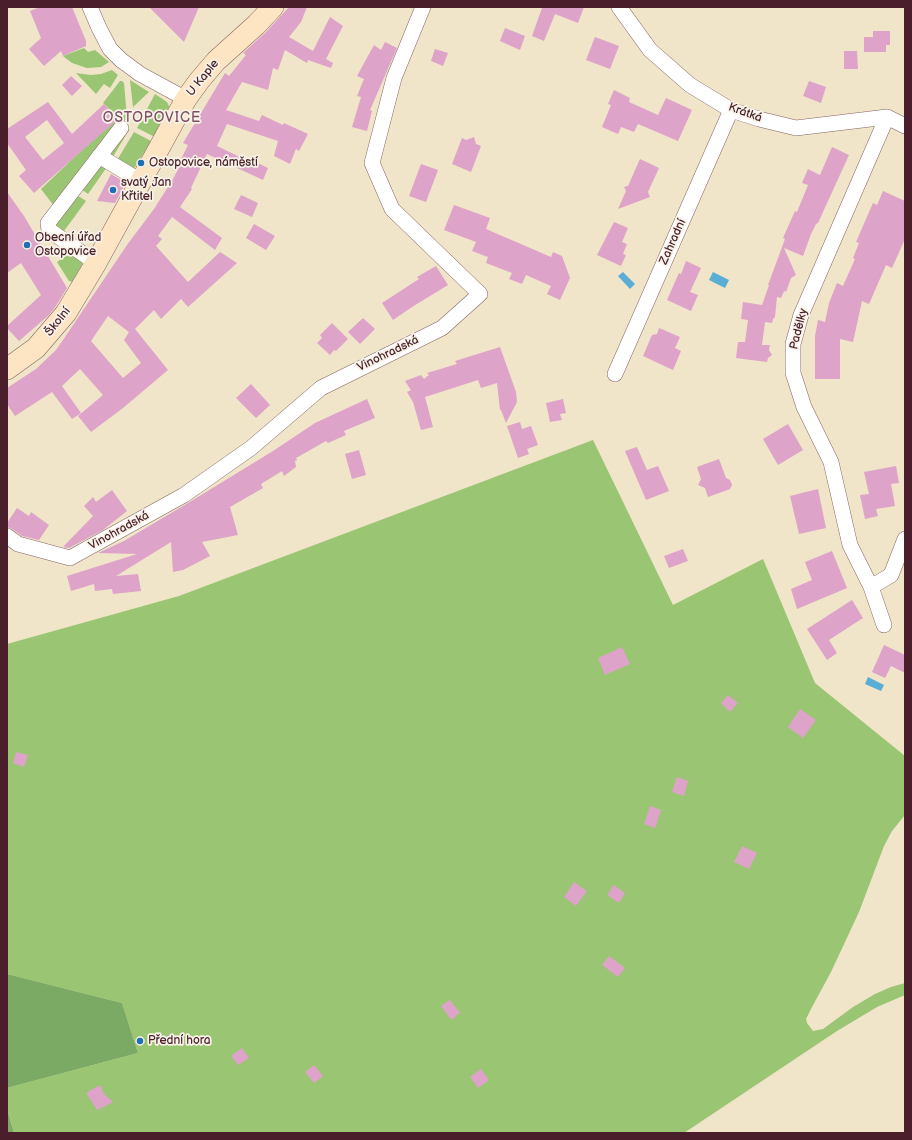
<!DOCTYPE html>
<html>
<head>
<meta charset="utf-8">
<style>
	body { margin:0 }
	#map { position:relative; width:912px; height:1140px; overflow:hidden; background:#f0e4c9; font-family:"Balsamiq Sans",sans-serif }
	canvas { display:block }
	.frame { position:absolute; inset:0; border:8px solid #4a1f2b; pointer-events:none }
</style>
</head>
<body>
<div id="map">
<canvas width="912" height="1140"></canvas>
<div class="frame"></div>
</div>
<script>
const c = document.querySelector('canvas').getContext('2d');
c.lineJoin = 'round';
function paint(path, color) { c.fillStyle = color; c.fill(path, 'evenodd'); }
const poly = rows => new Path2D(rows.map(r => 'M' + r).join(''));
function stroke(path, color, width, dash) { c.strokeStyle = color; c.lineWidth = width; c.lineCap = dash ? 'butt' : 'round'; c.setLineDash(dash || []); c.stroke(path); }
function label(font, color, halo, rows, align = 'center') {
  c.font = font + ' "Balsamiq Sans",sans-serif'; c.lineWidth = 3.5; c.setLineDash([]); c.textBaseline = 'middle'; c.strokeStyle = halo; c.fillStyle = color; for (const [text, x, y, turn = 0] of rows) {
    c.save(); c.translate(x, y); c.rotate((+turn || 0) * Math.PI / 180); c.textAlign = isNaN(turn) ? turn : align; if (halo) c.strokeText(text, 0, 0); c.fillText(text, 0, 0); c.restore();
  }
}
const green = poly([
	[84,48,88,52,95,50,109,62,101,67,87,68,72,63,63,56],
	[112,70,118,75,110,88,104,84,96,94,76,73,91,75,101,74],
	[130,80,149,92,133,107],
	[120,81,122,81,124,83,127,118,92,159,54,206,41,189,84,148,119,118,103,103],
	[155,94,167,102,169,106,168,112,155,137,137,128],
	[125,127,129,130,111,160,102,155],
	[134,132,151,141,132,172,116,162],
	[97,161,107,167,88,194,77,186],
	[72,192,86,201,64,231,50,220],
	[73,255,84,261,72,282,69,281,57,262,66,256],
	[593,440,673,605,763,559,815,683,905,756,905,815,892,831,884,846,859,912,831,972,812,1007,806,1019,807,1023,813,1031,823,1029,853,1007,875,994,891,987,905,983,905,995,877,1007,837,1031,684,1133,14,1133,7,1109,7,1088,138,1053,122,1003,7,974,7,644,179,596]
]);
const forest = poly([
	[7,974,122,1003,138,1053,7,1088],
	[7,1109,14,1133,7,1133]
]);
const water = poly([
	[623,272,635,284,630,289,618,276],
	[713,272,729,280,725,288,709,280],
	[868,677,884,685,881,691,865,684]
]);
const building = poly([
	[40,7,72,7,86,41,86,46,63,56,61,51,44,66,29,49,41,38,30,11],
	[149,7,199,7,184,42],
	[289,7,307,7,301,22,289,37,313,51,330,17,343,26,326,59,333,63,331,68,308,60,307,63,285,50,278,70,273,68,268,90,242,82,226,110,259,121,262,115,283,125,284,123,308,134,299,151,296,149,290,164,274,156,278,141,227,124,217,146,246,160,247,158,268,168,263,180,207,154,191,188,192,189,180,207,222,238,215,250,172,217,158,236,162,239,156,246,188,282,220,252,237,263,188,307,181,299,161,319,154,310,135,329,168,370,123,408,91,432,78,416,103,395,80,369,62,386,81,413,72,419,52,392,15,416,7,404,7,388,36,369,56,350,63,340,127,245,154,209,173,179,183,160,181,159,188,145,183,143,225,73,229,76,246,55,243,53,265,33],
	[108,316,129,332,124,340,141,363,123,378,91,341],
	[539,7,584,7,578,23,555,14,544,41,532,36,542,8],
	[505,28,525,36,520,50,500,41],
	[873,31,890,31,890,45,886,45,886,52,864,52,864,37,873,37],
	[595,37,619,46,610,69,586,60],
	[385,42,397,48,370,110,372,111,367,131,352,127,361,97,357,96,364,79,357,76,374,45,381,50],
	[435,49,448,53,443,66,431,61],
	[844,51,857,51,858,69,844,69],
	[71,76,82,86,72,96,62,85],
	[809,81,826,87,821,103,803,96],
	[614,90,630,98,629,102,658,115,666,98,692,110,678,141,638,124,634,132,621,127,618,134,602,127,611,105,608,104],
	[48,102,72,134,104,104,118,119,34,193,19,176,26,170,7,143,7,129],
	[47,120,64,143,43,160,25,137],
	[474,137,476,144,481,146,471,172,452,164,462,138,466,140],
	[832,147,849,155,818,223,816,224,811,234,803,256,784,248,796,275,791,278,786,292,784,291,781,298,777,297,775,317,773,319,772,323,765,322,762,345,770,345,769,350,772,355,768,358,767,362,736,358,738,342,745,342,748,320,741,319,743,302,762,305,769,285,768,285,785,239,783,238,795,211,797,212,808,185,802,183,808,169,820,175],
	[640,159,659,168,648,192,650,197,618,209,626,191,624,187,628,186],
	[421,164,438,170,426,202,409,196],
	[111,174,126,183,115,203,97,201],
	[883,191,905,201,905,239,892,268,886,265,869,304,862,301,853,342,840,339,840,379,815,379,815,336,818,320,825,322,829,303,837,283,843,286,855,259,853,258,859,243,856,242,873,203,877,205],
	[7,192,24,216,67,288,56,306,49,315,19,341,7,328,7,326,41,295,21,263,7,273],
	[241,195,258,203,252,217,234,209],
	[454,205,490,218,486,229,551,257,553,252,562,256,570,278,560,300,547,294,551,286,526,275,522,284,509,279,512,273,486,263,488,257,472,251,476,242,444,230],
	[614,222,628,228,622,242,627,244,623,254,626,255,621,266,597,255],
	[254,224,275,236,266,250,246,238],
	[686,261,701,268,690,292,698,295,691,311,667,300,679,273,681,274],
	[436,266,448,285,412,307,393,320,382,303,419,279,417,277],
	[363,318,375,329,360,344,348,332],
	[332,323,348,339,336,351,334,350,330,355,317,343,322,338,320,335],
	[659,328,680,337,675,348,681,351,673,370,643,356,652,335,657,334],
	[500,347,516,392,517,402,506,423,501,410,500,410,497,383,481,388,478,380,425,397,433,427,421,430,413,402,407,392,411,390,405,381,421,375,424,379,429,375,427,373,457,364,455,361],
	[251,384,270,405,256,418,236,398],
	[367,399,375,418,344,431,346,435,328,443,326,441,296,458,297,460,295,461,296,467,284,476,282,471,261,484,263,488,230,507,238,535,202,542,210,556,183,570,173,572,171,542,116,576,138,574,141,591,113,594,112,589,95,591,94,584,71,591,67,576,137,554,98,553,124,541,193,500,273,451,315,423],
	[563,399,566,413,560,414,562,420,550,422,546,403],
	[520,422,522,429,531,426,538,445,527,449,529,454,518,458,507,426],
	[788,424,803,450,778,465,763,439],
	[637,447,647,470,658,466,669,491,646,500,625,451],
	[359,450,366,475,352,479,345,454],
	[719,459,726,478,730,480,732,485,730,489,708,497,705,488,698,485,701,479,697,467],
	[896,466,899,483,891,484,895,506,876,509,878,516,865,519,860,495,869,494,864,472],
	[818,489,826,528,799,534,790,496],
	[112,490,127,511,103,530,69,548,63,547,93,516,84,506,93,497,96,502],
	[17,508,29,516,31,512,49,525,39,540,22,536,12,529,7,527,7,523],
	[683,549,688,561,669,568,664,556],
	[832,551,847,588,797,609,791,589,812,580,805,562],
	[852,600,863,618,829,640,837,653,827,660,807,629],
	[884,645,905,655,905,673,891,666,885,678,872,672],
	[622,647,630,664,605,675,598,658],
	[728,695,738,703,730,712,721,703],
	[800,709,816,720,803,738,788,727],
	[16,752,28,755,24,767,13,763],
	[677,777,688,781,684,796,672,792],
	[650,806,661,810,655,828,644,824],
	[742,846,757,853,749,869,734,862],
	[574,882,587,891,576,906,564,897],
	[614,885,625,893,619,903,607,895],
	[609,956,625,968,618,977,602,965],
	[450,1000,460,1013,451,1020,441,1006],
	[242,1048,249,1058,238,1065,231,1056],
	[314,1065,323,1076,314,1083,305,1072],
	[481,1069,489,1080,478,1088,470,1077],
	[100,1085,104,1094,113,1102,97,1110,86,1093]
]);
const street = poly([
	[90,7,99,28,110,49,121,60,140,74,186,99],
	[619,7,650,50,690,85,731,110,759,119,796,128,887,117],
	[99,156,134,177],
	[96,263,49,230,48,223,121,128],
	[615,374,731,110],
	[7,536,18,544,70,558,184,495,251,448,321,388,442,328,480,294,392,209,372,163,394,78,423,7],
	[871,587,891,575,905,539],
	[884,625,871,587,850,545,831,462,804,407,793,373,793,344,801,315,887,117,905,126]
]);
const secondary = poly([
	[7,369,36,348,66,313,96,263,186,99,199,81,216,61,256,25,273,7]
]);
const markers = [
	[141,163,4,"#1f6fb2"],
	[113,190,4,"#1f6fb2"],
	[27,245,4,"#1f6fb2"],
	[140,1041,4,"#1f6fb2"]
];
const streetNames = [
	["U Kaple",203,78,-51],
	["Krátká",745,113,20],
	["Zahradní",673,242,-66],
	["Školní",58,322,-51],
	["Padělky",799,329,-76],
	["Vinohradská",388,354,-26],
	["Vinohradská",119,531,-29]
];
const poiNames = [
	["Ostopovice, náměstí",149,163],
	["svatý Jan",121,183],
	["Křtitel",121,197],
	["Obecní úřad",35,238],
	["Ostopovice",35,252],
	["Přední hora",148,1041]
];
const quarterNames = [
	["OSTOPOVICE",152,118]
];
paint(green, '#9ac572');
paint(forest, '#7baa64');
paint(water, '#5aaed6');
paint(building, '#dea3c9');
stroke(street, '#846462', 16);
stroke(secondary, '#846462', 22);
stroke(street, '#fff', 15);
stroke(secondary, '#fde5c4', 21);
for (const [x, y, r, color] of markers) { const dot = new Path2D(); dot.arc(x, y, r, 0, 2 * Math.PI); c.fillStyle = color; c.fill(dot); stroke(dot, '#f7f3e8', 1.5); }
label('12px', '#4a1f2b', '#f7f3e8', streetNames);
label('12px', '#4a1f2b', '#f7f3e8', poiNames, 'left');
c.letterSpacing = '1px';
label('14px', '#7e4d62', '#f7f3e8', quarterNames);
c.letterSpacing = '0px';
</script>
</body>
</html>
